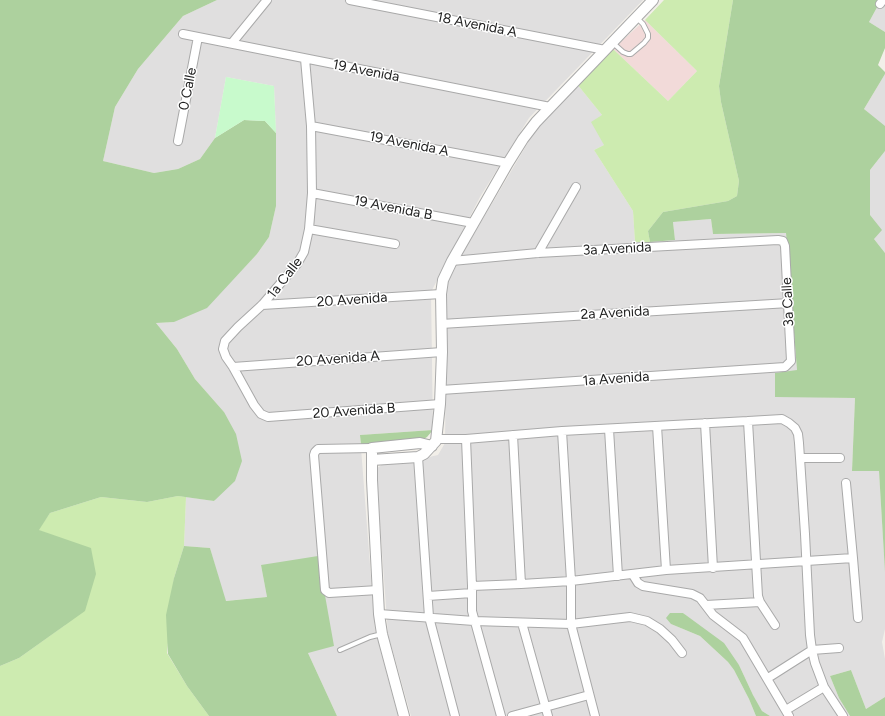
<!DOCTYPE html>
<html>
<head>
<meta charset="utf-8">
<style>
	body { margin:0 }
	canvas { display:block; background:#f2efe9 }
</style>
</head>
<body>
<canvas width="885" height="716"></canvas>
<script>
const c = document.querySelector('canvas').getContext('2d');
c.lineJoin = 'round';
function paint(path, color) { c.fillStyle = color; c.fill(path, 'evenodd'); }
const poly = rows => new Path2D(rows.map(r => 'M' + r).join(''));
function stroke(path, color, width, dash) { c.strokeStyle = color; c.lineWidth = width; c.lineCap = dash ? 'butt' : 'round'; c.setLineDash(dash || []); c.stroke(path); }
function label(font, color, halo, rows, align = 'center') {
  c.font = font + ' Figtree,sans-serif'; c.lineWidth = 3; c.setLineDash([]); c.textBaseline = 'middle'; c.strokeStyle = halo; c.fillStyle = color; for (const [text, x, y, turn = 0] of rows) {
    c.save(); c.translate(x, y); c.rotate((+turn || 0) * Math.PI / 180); c.textAlign = isNaN(turn) ? turn : align; if (halo) c.strokeText(text, 0, 0); c.fillText(text, 0, 0); c.restore();
  }
}
const residential = poly([
	[217,0,643,0,529,118,480,197,431,292,433,430,360,435,375,630,398,716,337,716,308,653,261,565,267,597,225,601,210,548,184,546,186,497,215,501,224,412,195,379,177,349,156,323,174,322,239,273,257,254,269,237,276,206,276,133,274,86,226,77,215,138,200,159,178,169,154,173,103,161,115,107,138,69,183,16],
	[881,0,885,0,885,32,869,22],
	[885,74,885,126,884,127,864,109],
	[577,84,602,115,604,145,594,150,633,211,635,242,675,240,673,222,711,219,713,234,786,233,797,370,775,396,855,398,852,471,879,470,885,572,885,629,882,642,885,659,885,697,866,709,851,670,830,676,839,698,850,716,770,716,762,711,753,695,739,665,683,613,671,624,700,636,728,662,734,670,749,699,756,716,411,716,388,634,376,469,383,464,412,461,438,455,445,443,447,280,536,129],
	[885,151,885,253,874,239,870,215,870,170]
]);
const commercial = poly([
	[645,20,697,71,668,101,613,49]
]);
const grass = poly([
	[664,0,733,0,719,86,721,102,739,181,737,196,728,201,663,212,648,231,650,242,635,242,633,211,594,150,604,145,591,122,602,115,577,84,613,49,668,101,697,71,645,20],
	[178,496,186,497,184,546,174,578,167,653,187,686,209,716,0,716,0,666,19,658,65,625,56,537,38,530,50,513,101,497,147,502]
]);
const forest = poly([
	[0,0,217,0,183,16,138,69,115,107,103,161,154,173,178,169,200,159,215,138,244,120,265,121,276,133,276,206,269,237,257,254,207,308,174,322,156,323,177,349,195,379,224,412,236,434,242,461,235,481,214,501,178,496,147,502,101,497,50,513,39,530,91,548,96,574,85,611,19,658,0,666],
	[733,0,881,0,869,22,885,32,885,48,878,65,885,72,885,74,864,109,885,126,885,151,870,170,870,215,882,230,874,239,885,253,885,572,879,471,852,471,855,398,775,397,775,373,797,370,786,233,713,234,711,219,673,222,675,240,650,242,648,231,663,212,728,201,737,196,739,181,721,102,719,86],
	[433,430,427,437,419,442,361,445,360,435],
	[184,546,210,548,226,601,267,597,261,565,318,556,334,646,308,653,337,716,209,716,187,686,168,654,166,615,174,578],
	[670,613,683,613,724,643,739,665,753,695,762,711,770,716,756,716,749,699,734,670,728,662,700,636,671,624,666,618],
	[851,670,866,709,885,697,885,716,850,716,839,698,830,676]
]);
const park = poly([
	[226,77,274,86,276,133,265,121,244,120,215,138]
]);
const service = poly([
	[613,43,623,52,628,54,631,54,644,43,648,38,648,34,643,24,637,18],
	[340,650,370,637,382,634]
]);
const minor = poly([
	[350,0,605,50],
	[880,4,883,0],
	[183,34,550,107],
	[232,43,267,0],
	[305,59,311,126,312,193,309,229,304,252,297,264,262,305,238,327,225,341,223,349,226,357,233,367,254,405,261,414,268,417,440,404],
	[311,126,508,163],
	[178,141,198,37],
	[312,193,473,223],
	[309,229,395,244],
	[538,253,576,187],
	[262,305,441,294],
	[441,324,789,303],
	[233,367,442,352],
	[441,390,785,367,791,361,785,246,783,241,778,240,538,253,452,261],
	[705,423,713,568],
	[657,426,666,570],
	[609,429,618,576],
	[562,431,571,581,571,624,595,716],
	[513,435,521,584],
	[437,439,466,439,562,431,748,421,782,419,789,423,795,428,798,434,799,443,805,534,810,635,812,650,815,663,824,687,843,716],
	[466,439,472,586,472,611,501,716],
	[372,448,318,449,315,452,314,455,325,590,329,593,378,590],
	[418,457,429,617,455,716],
	[800,458,840,458],
	[853,558,858,618],
	[633,575,638,583,643,586,692,594,700,598,713,615,743,638,789,716],
	[472,586,521,584,571,581,666,570,853,558,846,483],
	[428,596,472,593],
	[760,602,775,625],
	[706,605,760,602,758,596,748,421],
	[379,614,474,621,571,624,630,617,647,621,660,629,672,640,682,653],
	[522,623,548,716],
	[768,678,812,650,839,648],
	[786,710,824,687],
	[512,716,589,695]
]);
const tertiary = poly([
	[372,460,418,457,424,454,436,441,440,404,442,352,441,294,443,280,452,261,508,163,523,139,536,122,653,0],
	[404,716,382,634,379,614,372,480,372,448,420,443,432,446]
]);
const streetNames = [
	["18 Avenida A",477,25,11],
	["19 Avenida",366,71,11],
	["0 Calle",188,89,-79],
	["19 Avenida A",409,144,11],
	["19 Avenida B",393,208,11],
	["3a Avenida",617,249,-3],
	["1a Calle",285,278,-52],
	["20 Avenida",352,300,-4],
	["3a Calle",788,302,-93],
	["2a Avenida",615,313,-3],
	["20 Avenida A",338,359,-4],
	["1a Avenida",616,379,-4],
	["20 Avenida B",354,411,-4]
];
paint(residential, '#e0dfdf');
paint(commercial, '#f2dad9');
paint(grass, '#cdebb0');
paint(forest, '#add19e');
paint(park, '#c8facc');
stroke(service, '#a9a9a9', 6);
stroke(minor, '#a9a9a9', 10);
stroke(tertiary, '#a9a9a9', 12);
stroke(service, '#fff', 4);
stroke(minor, '#fff', 8);
stroke(tertiary, '#fff', 10);
label('14px', '#222', '#fff', streetNames);
</script>
</body>
</html>
